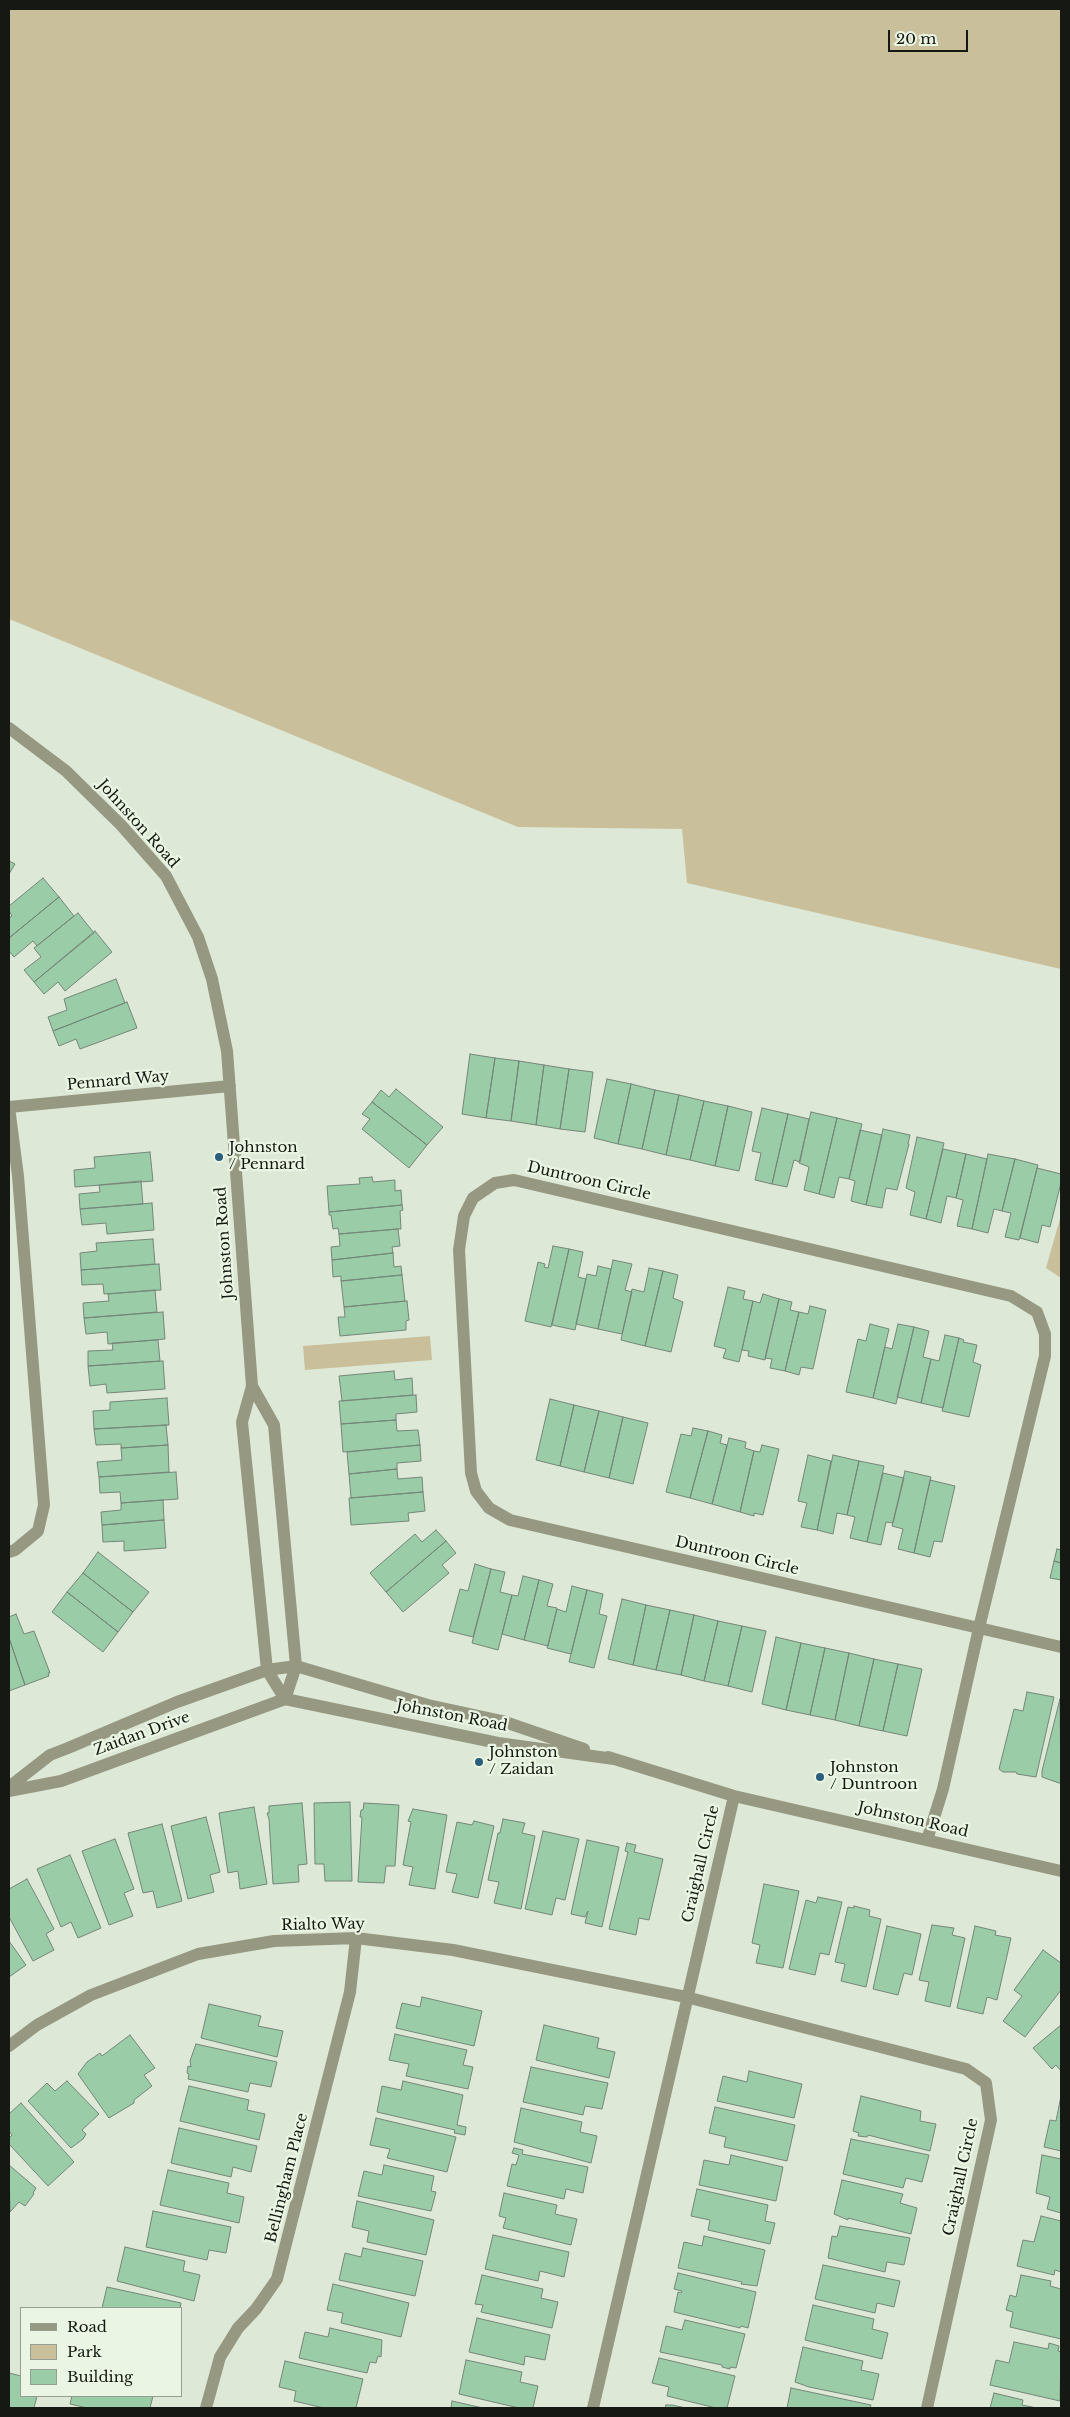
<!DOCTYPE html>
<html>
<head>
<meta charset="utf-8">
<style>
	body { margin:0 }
	#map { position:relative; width:1070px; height:2417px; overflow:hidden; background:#dde9d6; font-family:"Libre Baskerville",serif }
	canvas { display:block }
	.frame { position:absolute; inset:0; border:10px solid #161913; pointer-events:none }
	.legend { position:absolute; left:20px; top:2307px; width:162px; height:90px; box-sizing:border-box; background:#eaf6e3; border:1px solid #959e90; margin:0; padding:6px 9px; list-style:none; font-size:15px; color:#161913 }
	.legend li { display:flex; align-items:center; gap:10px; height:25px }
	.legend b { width:25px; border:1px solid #959e90 }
	.scale { position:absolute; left:888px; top:30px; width:80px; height:22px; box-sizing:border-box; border:2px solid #161913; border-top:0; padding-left:6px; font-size:15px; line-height:18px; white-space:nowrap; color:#161913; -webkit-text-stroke:4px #eaf6e3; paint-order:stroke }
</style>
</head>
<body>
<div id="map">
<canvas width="1070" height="2417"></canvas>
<div class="frame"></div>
<ul class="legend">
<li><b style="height:6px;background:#969881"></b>Road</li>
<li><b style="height:14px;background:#cabf9b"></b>Park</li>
<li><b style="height:14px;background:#99cca7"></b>Building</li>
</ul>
<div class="scale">20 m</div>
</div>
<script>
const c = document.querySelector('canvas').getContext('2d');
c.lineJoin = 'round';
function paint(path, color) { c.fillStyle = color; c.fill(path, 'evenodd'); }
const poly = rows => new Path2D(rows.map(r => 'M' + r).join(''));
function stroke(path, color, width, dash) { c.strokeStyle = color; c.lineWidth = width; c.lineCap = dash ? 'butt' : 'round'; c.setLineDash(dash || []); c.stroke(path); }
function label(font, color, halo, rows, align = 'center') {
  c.font = font + ' "Libre Baskerville",serif'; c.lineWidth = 4.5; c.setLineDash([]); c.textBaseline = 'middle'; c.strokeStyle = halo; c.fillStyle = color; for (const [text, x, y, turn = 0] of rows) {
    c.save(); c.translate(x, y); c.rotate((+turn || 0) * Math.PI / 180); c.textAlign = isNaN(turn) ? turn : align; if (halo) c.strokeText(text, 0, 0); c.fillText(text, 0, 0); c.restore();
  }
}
const green = poly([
	[9,9,1061,9,1061,969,687,883,682,829,518,827,9,619],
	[1061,1215,1061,1278,1046,1268],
	[430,1336,432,1360,305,1370,303,1346]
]);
const building = poly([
	[9,861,15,864,9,874,9,861],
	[43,878,59,897,9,938,9,918,12,916,9,911,9,906,43,878],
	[59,897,74,916,37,946,33,941,14,957,9,951,9,938,59,897],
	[78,913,94,933,34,982,24,970,41,957,34,948,78,913],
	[95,931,112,952,65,991,58,982,44,994,34,982,95,931],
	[116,979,125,1003,53,1031,48,1017,67,1010,64,999,116,979],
	[127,1002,137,1028,80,1049,76,1039,59,1046,53,1031,127,1002],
	[470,1054,495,1058,486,1118,462,1114,470,1054],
	[495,1058,519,1061,511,1121,486,1118,495,1058],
	[519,1061,544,1065,536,1125,511,1121,519,1061],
	[544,1065,569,1069,560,1129,536,1125,544,1065],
	[569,1069,593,1072,585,1132,560,1129,569,1069],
	[607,1079,631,1084,618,1144,594,1138,607,1079],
	[631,1084,655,1090,642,1149,618,1144,631,1084],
	[396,1089,443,1127,427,1145,372,1102,381,1090,389,1097,396,1089],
	[655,1090,679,1095,666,1155,642,1149,655,1090],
	[679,1095,704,1101,690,1160,666,1155,679,1095],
	[704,1101,728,1106,715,1166,690,1160,704,1101],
	[372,1102,427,1145,409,1168,362,1129,370,1119,362,1114,372,1102],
	[728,1106,752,1112,739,1171,715,1166,728,1106],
	[762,1108,788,1114,772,1184,755,1180,761,1153,752,1151,762,1108],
	[811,1112,837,1118,819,1194,804,1190,809,1167,799,1163,811,1112],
	[788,1114,809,1119,800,1162,794,1160,787,1187,772,1184,788,1114],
	[837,1118,862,1124,849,1179,839,1177,834,1198,819,1194,837,1118],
	[883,1129,910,1135,908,1144,909,1144,897,1190,886,1188,882,1208,866,1205,883,1129],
	[860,1130,882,1135,866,1205,851,1201,855,1181,849,1179,860,1130],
	[917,1137,944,1143,926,1219,910,1215,915,1192,906,1188,917,1137],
	[943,1149,966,1154,956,1198,947,1196,941,1223,926,1219,943,1149],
	[150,1152,153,1181,75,1187,74,1170,95,1168,94,1157,150,1152],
	[966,1154,987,1159,972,1229,957,1226,963,1200,956,1198,966,1154],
	[988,1154,1015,1159,1002,1211,994,1209,988,1233,972,1229,988,1154],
	[1015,1159,1038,1165,1019,1240,1005,1237,1011,1213,1002,1211,1015,1159],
	[1037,1168,1061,1174,1061,1183,1050,1227,1042,1225,1038,1243,1020,1238,1037,1168],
	[372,1177,373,1182,395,1180,395,1191,401,1190,402,1205,329,1212,327,1186,360,1184,359,1178,372,1177],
	[141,1181,143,1204,80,1209,79,1194,100,1192,99,1185,141,1181],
	[152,1203,154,1230,107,1234,106,1223,82,1225,80,1209,152,1203],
	[402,1205,403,1210,400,1211,401,1229,398,1229,339,1234,338,1228,333,1229,331,1215,329,1215,329,1212,402,1205],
	[398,1229,400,1246,392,1247,393,1253,332,1260,331,1247,340,1246,339,1234,398,1229],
	[153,1239,155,1264,81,1270,80,1253,97,1251,96,1243,153,1239],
	[553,1246,569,1249,551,1327,525,1321,538,1262,545,1264,544,1267,548,1268,553,1246],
	[569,1249,583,1252,578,1277,586,1279,575,1330,552,1325,569,1249],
	[393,1253,394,1267,401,1266,402,1275,341,1281,341,1276,333,1277,332,1260,393,1253],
	[613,1260,632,1264,625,1290,632,1292,622,1334,598,1329,613,1260],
	[159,1264,161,1290,104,1294,103,1284,82,1285,81,1270,159,1264],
	[598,1266,611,1269,598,1329,576,1324,587,1274,596,1276,598,1266],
	[649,1268,663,1271,645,1346,621,1340,632,1289,644,1292,649,1268],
	[663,1271,678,1275,673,1298,683,1302,671,1352,645,1346,663,1271],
	[402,1275,405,1301,344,1307,341,1281,402,1275],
	[728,1287,745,1291,743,1299,753,1301,739,1362,723,1358,726,1349,714,1346,728,1287],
	[155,1290,157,1312,84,1318,83,1303,109,1301,108,1294,155,1290],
	[763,1294,779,1299,765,1360,748,1356,749,1351,742,1350,753,1301,760,1303,763,1294],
	[779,1299,792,1302,790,1310,799,1312,785,1371,770,1368,772,1359,765,1358,779,1299],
	[407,1301,409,1320,406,1321,406,1330,340,1336,338,1317,345,1317,344,1307,407,1301],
	[810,1306,826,1310,813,1369,801,1367,799,1375,785,1371,799,1312,808,1314,810,1306],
	[163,1312,165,1339,108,1344,107,1332,86,1334,84,1318,163,1312],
	[870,1324,889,1329,873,1398,846,1392,858,1339,866,1341,870,1324],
	[898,1324,914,1327,896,1404,873,1398,885,1347,892,1349,898,1324],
	[914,1327,929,1331,923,1357,931,1359,921,1403,897,1397,914,1327],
	[945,1335,959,1338,943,1408,921,1403,931,1359,939,1361,945,1335],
	[959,1338,964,1340,963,1342,977,1345,973,1362,981,1365,969,1417,942,1411,959,1338],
	[158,1340,160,1361,88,1366,88,1351,113,1350,112,1343,158,1340],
	[163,1361,165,1389,107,1393,106,1384,90,1386,88,1366,163,1361],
	[394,1371,395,1380,412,1378,413,1395,342,1401,339,1376,394,1371],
	[416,1395,417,1412,396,1414,396,1420,341,1424,339,1401,416,1395],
	[167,1398,169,1425,94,1429,93,1411,110,1410,110,1402,167,1398],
	[550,1399,574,1405,560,1466,536,1460,550,1399],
	[574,1405,599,1411,584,1472,560,1466,574,1405],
	[599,1411,623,1417,609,1478,584,1472,599,1411],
	[623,1417,648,1423,633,1484,609,1478,623,1417],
	[396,1420,397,1431,418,1430,420,1445,343,1452,341,1424,396,1420],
	[166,1425,168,1445,121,1448,121,1444,96,1445,94,1429,166,1425],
	[693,1428,708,1431,690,1498,666,1492,681,1434,691,1436,693,1428],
	[708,1431,722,1435,720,1443,727,1445,712,1504,690,1498,708,1431],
	[729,1438,746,1442,745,1448,754,1451,740,1512,712,1504,729,1438],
	[168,1445,169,1472,99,1477,97,1462,122,1460,121,1448,168,1445],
	[420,1445,421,1461,397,1463,397,1469,349,1474,347,1452,420,1445],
	[762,1445,779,1449,763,1515,754,1513,754,1516,740,1512,754,1451,760,1452,762,1445],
	[808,1455,831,1461,817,1530,801,1527,807,1503,798,1501,808,1455],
	[833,1455,859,1461,847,1515,837,1513,833,1534,817,1530,833,1455],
	[859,1461,884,1466,867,1542,850,1538,855,1517,847,1515,859,1461],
	[397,1469,398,1479,422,1477,423,1492,351,1498,349,1474,397,1469],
	[905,1471,931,1477,914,1553,898,1549,903,1529,892,1526,905,1471],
	[176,1472,178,1499,121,1503,120,1492,100,1493,99,1477,176,1472],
	[883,1473,904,1478,893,1523,886,1522,881,1545,867,1542,883,1473],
	[930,1480,955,1486,942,1542,934,1541,930,1557,914,1553,930,1480],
	[423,1492,425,1511,408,1513,409,1521,351,1525,349,1498,423,1492],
	[163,1500,164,1520,102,1525,101,1512,121,1510,121,1503,163,1500],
	[164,1520,166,1548,124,1551,124,1541,103,1542,102,1525,164,1520],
	[436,1530,446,1541,386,1592,370,1573,415,1534,422,1542,436,1530],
	[446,1541,456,1553,442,1565,449,1573,403,1612,386,1592,446,1541],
	[1057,1549,1061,1550,1061,1563,1054,1561,1057,1549],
	[98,1552,149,1592,133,1612,83,1573,98,1552],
	[1054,1561,1061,1563,1061,1580,1050,1578,1054,1561],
	[475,1564,491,1569,473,1637,449,1631,460,1589,468,1591,475,1564],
	[491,1569,505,1572,500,1592,512,1595,498,1650,472,1643,491,1569],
	[83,1573,133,1612,118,1632,67,1592,83,1573],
	[523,1576,539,1580,524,1640,502,1634,512,1595,518,1596,523,1576],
	[539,1580,553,1584,547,1606,557,1608,548,1646,524,1640,539,1580],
	[572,1586,587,1590,571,1654,547,1648,557,1609,566,1612,572,1586],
	[587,1590,603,1594,599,1614,607,1616,594,1668,569,1662,587,1590],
	[67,1592,118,1632,103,1652,52,1612,67,1592],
	[622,1599,646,1605,633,1665,608,1659,622,1599],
	[646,1605,670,1610,656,1670,633,1665,646,1605],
	[670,1610,694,1615,681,1675,656,1670,670,1610],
	[16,1614,24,1634,34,1631,50,1673,48,1673,49,1676,25,1685,9,1638,9,1617,16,1614],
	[694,1615,718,1621,704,1681,681,1675,694,1615],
	[718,1621,742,1626,728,1686,704,1681,718,1621],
	[742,1626,766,1631,752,1692,728,1686,742,1626],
	[776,1637,801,1643,786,1710,762,1704,776,1637],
	[9,1638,25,1685,9,1691,9,1638],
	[801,1643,825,1648,810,1715,786,1710,801,1643],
	[825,1648,849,1653,835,1720,810,1715,825,1648],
	[849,1653,874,1659,859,1726,835,1720,849,1653],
	[874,1659,898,1664,883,1731,859,1726,874,1659],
	[898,1664,922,1669,907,1736,883,1731,898,1664],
	[1027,1692,1054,1697,1036,1777,1017,1774,1016,1772,1003,1772,999,1769,1014,1709,1023,1711,1027,1692],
	[1060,1699,1061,1783,1059,1783,1042,1777,1042,1771,1060,1699],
	[350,1802,352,1881,325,1881,324,1864,315,1864,314,1803,350,1802],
	[302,1803,307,1864,298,1865,299,1882,273,1884,269,1819,267,1813,269,1813,269,1806,302,1803],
	[364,1803,399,1805,395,1866,386,1866,384,1883,358,1882,362,1817,360,1817,361,1810,363,1810,364,1803],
	[254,1807,267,1884,240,1889,238,1871,228,1873,219,1813,254,1807],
	[413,1809,447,1815,435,1889,409,1885,413,1867,403,1865,411,1822,408,1821,413,1809],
	[206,1817,220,1872,210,1875,214,1892,188,1899,171,1826,206,1817],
	[503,1819,525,1823,522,1833,535,1836,521,1909,494,1903,499,1882,488,1880,498,1833,500,1833,503,1819],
	[474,1821,494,1826,478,1898,452,1892,457,1874,446,1872,457,1822,472,1825,474,1821],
	[162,1824,182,1901,157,1908,153,1891,143,1893,128,1833,162,1824],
	[543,1831,579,1839,565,1900,556,1898,552,1915,525,1909,543,1831],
	[115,1839,134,1889,124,1893,133,1916,109,1925,82,1851,115,1839],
	[587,1840,619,1847,602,1927,585,1923,588,1911,585,1917,571,1914,587,1840],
	[627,1843,636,1845,634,1852,663,1859,649,1920,639,1918,636,1935,609,1929,628,1852,625,1851,627,1843],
	[70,1855,101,1928,78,1938,71,1922,61,1927,37,1869,70,1855],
	[27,1879,54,1929,46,1934,54,1950,33,1961,9,1917,9,1889,27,1879],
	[764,1884,799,1891,783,1968,756,1963,760,1945,752,1943,764,1884],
	[818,1897,842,1902,829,1955,820,1953,815,1975,789,1969,806,1900,816,1903,818,1897],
	[854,1906,870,1910,869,1916,881,1919,866,1987,841,1981,845,1964,835,1962,848,1907,854,1908,854,1906],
	[932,1925,954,1928,952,1935,965,1938,950,2007,925,2001,929,1982,919,1980,932,1925],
	[887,1926,921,1934,912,1975,904,1973,898,1995,873,1989,887,1926],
	[975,1926,996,1931,995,1935,1011,1938,997,2000,987,1997,983,2014,957,2008,975,1926],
	[9,1941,26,1965,9,1977,9,1941],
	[1043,1950,1061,1963,1061,1990,1025,2037,1003,2021,1022,1996,1014,1990,1043,1950],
	[422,1997,482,2011,474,2046,396,2028,402,2003,420,2007,422,1997],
	[209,2004,261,2016,258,2026,283,2031,277,2057,201,2038,209,2004],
	[544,2025,599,2038,597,2048,615,2052,609,2078,536,2060,544,2025],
	[1061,2025,1061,2071,1056,2065,1052,2069,1033,2048,1061,2025],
	[395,2034,467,2050,463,2065,473,2067,468,2089,406,2076,409,2064,389,2060,395,2034],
	[130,2035,155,2068,144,2075,152,2086,134,2100,134,2103,109,2118,78,2074,87,2062,100,2053,102,2056,130,2035],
	[196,2044,277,2062,271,2087,250,2083,248,2092,188,2079,189,2074,187,2073,188,2066,191,2067,190,2061,196,2044],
	[531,2067,608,2083,602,2109,585,2106,583,2115,523,2102,531,2067],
	[749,2071,802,2084,794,2118,717,2101,723,2076,747,2082,749,2071],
	[67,2081,99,2114,82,2130,86,2134,83,2139,71,2148,28,2101,47,2083,55,2091,67,2081],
	[403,2081,463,2095,457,2125,466,2127,465,2135,454,2133,455,2130,377,2112,382,2086,401,2090,403,2081],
	[189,2086,249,2100,247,2110,265,2114,259,2140,180,2121,189,2086],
	[861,2096,921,2111,920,2121,936,2124,930,2151,868,2135,867,2137,858,2136,859,2133,853,2131,861,2096],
	[1061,2096,1061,2151,1044,2147,1050,2120,1056,2121,1061,2096],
	[21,2103,74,2162,48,2186,9,2144,9,2138,12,2135,9,2131,9,2114,21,2103],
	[715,2107,795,2125,787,2161,724,2147,726,2137,709,2133,715,2107],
	[521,2108,582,2122,580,2132,597,2136,591,2163,514,2142,521,2108],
	[376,2118,456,2137,447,2172,387,2158,390,2149,370,2145,376,2118],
	[179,2128,257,2146,251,2172,233,2167,231,2177,171,2163,179,2128],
	[851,2139,929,2155,922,2182,906,2178,903,2188,843,2174,851,2139],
	[514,2148,523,2150,522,2154,588,2167,583,2193,566,2189,564,2199,507,2186,512,2164,516,2165,519,2155,512,2153,514,2148],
	[731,2155,783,2167,776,2201,699,2185,704,2160,729,2165,731,2155],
	[1042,2155,1061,2159,1061,2213,1047,2209,1050,2197,1036,2193,1042,2155],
	[9,2165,36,2188,33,2193,34,2194,25,2206,19,2202,10,2212,9,2165],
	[384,2165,434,2176,431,2191,436,2192,431,2211,358,2196,364,2171,382,2175,384,2165],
	[168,2170,229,2183,227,2193,244,2197,239,2223,160,2205,168,2170],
	[842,2180,903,2194,900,2203,917,2208,911,2234,848,2218,848,2220,834,2214,842,2180],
	[697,2189,768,2205,765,2221,775,2223,770,2244,708,2230,710,2220,691,2216,697,2189],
	[504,2193,557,2205,555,2214,577,2219,571,2245,503,2228,506,2218,499,2216,504,2193],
	[357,2201,434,2220,426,2255,367,2242,369,2231,352,2227,357,2201],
	[153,2211,231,2227,226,2253,209,2250,207,2260,146,2247,153,2211],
	[1041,2216,1061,2221,1061,2272,1055,2270,1054,2275,1017,2266,1023,2240,1034,2242,1041,2216],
	[840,2226,910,2238,904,2265,887,2262,885,2272,828,2258,832,2236,837,2237,840,2226],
	[493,2235,569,2252,564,2277,540,2271,538,2281,485,2269,493,2235],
	[704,2236,765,2250,757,2286,741,2284,742,2282,678,2268,684,2242,702,2246,704,2236],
	[125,2247,185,2261,183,2271,200,2275,194,2301,117,2281,125,2247],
	[363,2248,423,2261,415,2296,339,2280,345,2253,361,2257,363,2248],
	[823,2265,900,2281,894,2307,877,2303,875,2313,815,2299,823,2265],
	[678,2273,756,2292,748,2328,741,2326,740,2328,674,2312,678,2292,681,2293,682,2291,674,2289,678,2273],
	[482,2275,543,2289,541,2298,558,2302,552,2328,481,2312,483,2305,475,2304,482,2275],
	[1021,2275,1051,2281,1050,2286,1061,2289,1061,2339,1010,2327,1013,2312,1006,2310,1010,2295,1016,2297,1021,2275],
	[333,2284,409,2303,401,2337,341,2323,343,2313,327,2310,333,2284],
	[107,2287,181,2303,180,2308,102,2308,107,2287],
	[813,2305,874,2319,872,2329,888,2333,882,2359,805,2340,813,2305],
	[477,2318,550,2335,545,2360,525,2356,524,2365,469,2352,477,2318],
	[685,2320,745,2334,736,2368,730,2367,730,2369,722,2367,722,2365,660,2352,666,2326,682,2330,685,2320],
	[330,2328,382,2340,381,2357,378,2356,376,2363,370,2362,367,2373,299,2358,305,2332,328,2337,330,2328],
	[1014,2342,1048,2349,1049,2343,1059,2346,1058,2351,1061,2352,1060,2401,990,2385,996,2360,1009,2363,1014,2342],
	[803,2347,863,2361,861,2370,879,2374,873,2400,809,2387,795,2382,803,2347],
	[659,2358,735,2376,727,2408,716,2408,667,2396,669,2387,652,2383,659,2358],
	[466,2360,522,2372,520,2382,538,2386,533,2408,519,2408,459,2394,466,2360],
	[285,2361,363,2379,356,2408,324,2408,294,2401,296,2391,279,2387,285,2361],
	[9,2373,21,2376,21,2396,37,2396,34,2408,9,2408,9,2373],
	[791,2388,871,2405,870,2408,787,2408,791,2388],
	[994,2393,1023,2400,1022,2405,1037,2408,990,2408,994,2393],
	[72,2396,153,2396,150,2408,87,2408,70,2404,72,2396],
	[452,2401,483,2408,451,2408,452,2401],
	[666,2405,672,2405,686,2408,665,2408,666,2405]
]);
const minor = poly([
	[9,728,66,771,121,825,166,876,198,937,212,979,227,1051,252,1386,242,1422,267,1670,285,1699,498,1743,614,1759],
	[9,1107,18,1176,44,1505,38,1531,15,1550,9,1552],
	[9,1107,230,1086],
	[252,1386,274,1425,296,1666,285,1699],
	[608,1757,734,1796,1061,1871],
	[9,1787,50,1755,68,1748,177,1702,267,1670,296,1666,428,1705,502,1721,584,1749],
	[9,1791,61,1781,285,1699],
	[927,1840,943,1789,979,1628,1045,1356,1045,1334,1037,1312,1011,1296,514,1180,495,1183,473,1198,464,1216,459,1250,471,1473,476,1491,489,1508,510,1520,979,1628,1061,1647],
	[9,2046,37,2025,91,1995,198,1954,274,1941,356,1938,453,1950,686,1997,966,2069,986,2083,991,2120,927,2408],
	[206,2408,220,2357,238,2328,256,2309,277,2279,350,1992,356,1938],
	[593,2408,734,1796]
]);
const markers = [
	[219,1157,5,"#295f7b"],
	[479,1762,5,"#295f7b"],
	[820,1777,5,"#295f7b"]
];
const streetNames = [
	["Johnston Road",138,824,48],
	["Pennard Way",118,1081,-5],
	["Duntroon Circle",589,1181,13],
	["Johnston Road",225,1243,-94],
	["Duntroon Circle",737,1556,13],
	["Johnston Road",452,1716,11],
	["Zaidan Drive",142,1734,-20],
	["Johnston Road",913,1820,13],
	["Craighall Circle",701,1864,-77],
	["Rialto Way",323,1925,-1],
	["Craighall Circle",961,2177,-78],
	["Bellingham Place",287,2178,-76]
];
const poiNames = [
	["Johnston",229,1148],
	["/ Pennard",229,1165],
	["Johnston",489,1753],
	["/ Zaidan",489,1770],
	["Johnston",830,1768],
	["/ Duntroon",830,1785]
];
paint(green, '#cabf9b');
paint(building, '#99cca7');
stroke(building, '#758679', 1);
stroke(minor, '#969881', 12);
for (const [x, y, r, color] of markers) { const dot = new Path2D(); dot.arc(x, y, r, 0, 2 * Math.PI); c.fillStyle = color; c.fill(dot); stroke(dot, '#eaf6e3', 2); }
label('15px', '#161913', '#eaf6e3', streetNames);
label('15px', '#161913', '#eaf6e3', poiNames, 'left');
</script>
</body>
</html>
